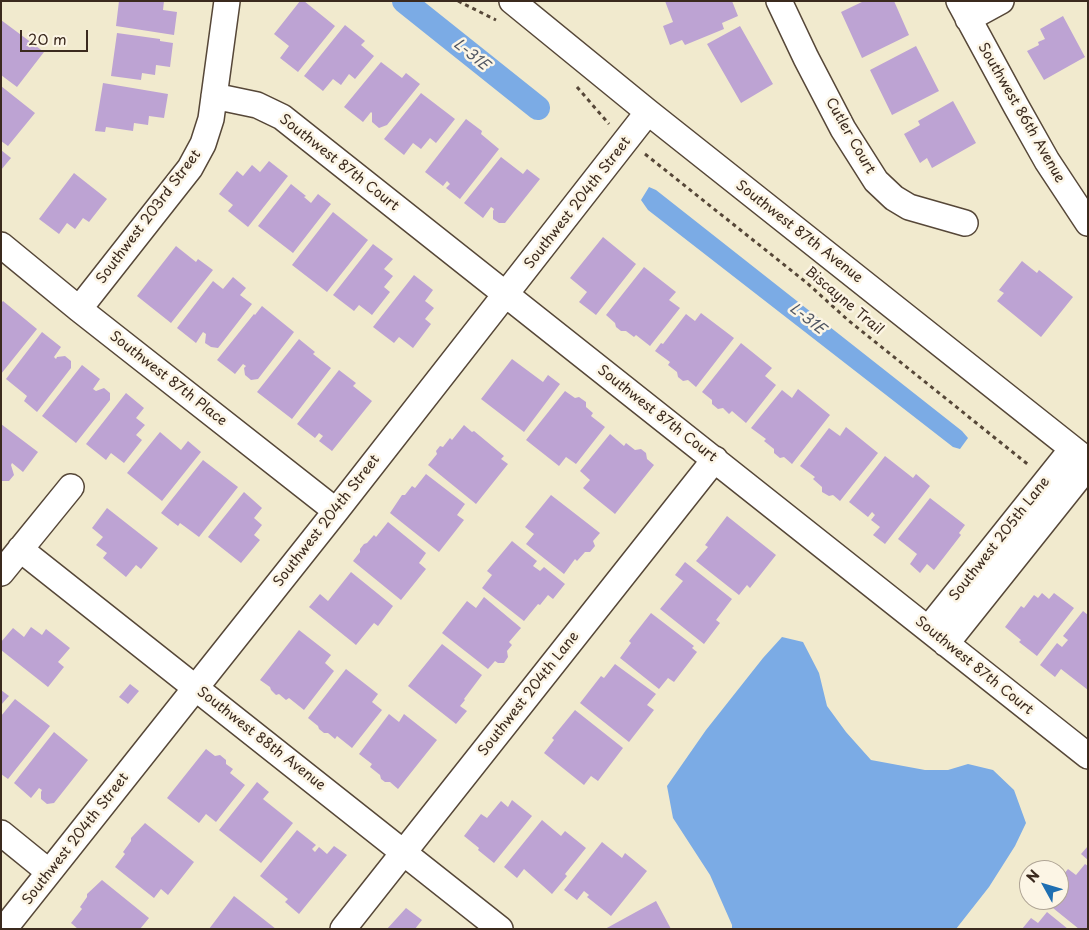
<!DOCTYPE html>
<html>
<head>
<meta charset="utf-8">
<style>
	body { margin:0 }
	#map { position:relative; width:1089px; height:930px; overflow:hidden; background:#f1eace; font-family:"Playpen Sans",sans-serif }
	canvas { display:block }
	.frame { position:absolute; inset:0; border:2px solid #3b2a1e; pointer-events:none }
	.north { position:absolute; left:1019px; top:860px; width:50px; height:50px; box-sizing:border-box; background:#fcf5e5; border:1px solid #afa495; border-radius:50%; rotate:309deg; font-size:14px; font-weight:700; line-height:20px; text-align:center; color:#3b2a1e }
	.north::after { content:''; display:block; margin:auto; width:18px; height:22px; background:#1f6fb2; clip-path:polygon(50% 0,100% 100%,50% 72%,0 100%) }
	.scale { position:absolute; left:20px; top:30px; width:68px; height:22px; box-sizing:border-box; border:2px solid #3b2a1e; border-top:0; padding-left:6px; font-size:15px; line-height:18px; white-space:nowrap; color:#3b2a1e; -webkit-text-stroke:4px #fcf5e5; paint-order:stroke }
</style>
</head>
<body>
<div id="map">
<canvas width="1089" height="930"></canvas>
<div class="frame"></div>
<div class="north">N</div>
<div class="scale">20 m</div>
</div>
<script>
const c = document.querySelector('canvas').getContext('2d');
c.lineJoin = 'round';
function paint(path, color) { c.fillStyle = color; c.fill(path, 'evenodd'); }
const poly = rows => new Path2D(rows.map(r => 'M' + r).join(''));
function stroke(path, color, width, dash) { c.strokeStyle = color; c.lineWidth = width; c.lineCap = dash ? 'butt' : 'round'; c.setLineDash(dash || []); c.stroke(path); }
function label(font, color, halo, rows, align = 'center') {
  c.font = font + ' "Playpen Sans",sans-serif'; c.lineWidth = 5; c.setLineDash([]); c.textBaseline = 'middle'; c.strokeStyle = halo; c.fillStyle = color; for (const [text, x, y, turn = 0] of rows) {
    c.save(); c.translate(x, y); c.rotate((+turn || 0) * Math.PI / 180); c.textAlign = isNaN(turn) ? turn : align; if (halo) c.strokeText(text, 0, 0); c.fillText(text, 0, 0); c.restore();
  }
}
const water = poly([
	[649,187,656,190,962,431,968,438,960,449,953,447,648,210,641,200],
	[782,637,803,642,819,673,827,706,846,732,871,760,925,770,948,770,968,764,993,770,1014,790,1026,823,1015,846,989,887,956,929,732,929,732,925,710,875,673,818,667,786,706,730,763,658]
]);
const canal = poly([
	[404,1,538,108]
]);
const building = poly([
	[119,1,164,1,163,10,177,12,174,35,116,26],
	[300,1,304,1,335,26,298,72,280,58,289,46,274,34],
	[665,1,732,1,738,16,722,23,724,29,685,45,682,40,670,45,663,26,673,22],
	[864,1,894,1,909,35,862,58,841,12],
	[1063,16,1085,57,1044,80,1027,51,1039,45,1038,42,1045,39,1040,29],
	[1,20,44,52,17,87,1,75],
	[345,25,365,41,361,45,374,56,355,79,349,74,341,85,333,79,323,91,304,76],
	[740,26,773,84,741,103,707,44],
	[117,33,160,39,160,41,173,43,170,67,156,65,155,75,142,73,141,80,111,76],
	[916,46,939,91,892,115,870,70],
	[381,62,402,78,406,73,420,84,387,125,379,128,372,122,372,113,371,112,363,122,344,107],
	[103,83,168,94,164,118,149,116,148,125,134,123,133,131,106,127,105,132,95,131],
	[1,86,35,113,8,146,1,141],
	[421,93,455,119,436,143,430,138,421,149,413,143,404,155,384,139],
	[953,101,976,143,932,168,927,158,920,163,904,134,920,125,918,121],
	[466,119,482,131,481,134,499,149,460,199,446,188,450,184,447,181,443,186,425,172],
	[1,150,11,158,1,170],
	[501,157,523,174,527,169,540,179,505,223,499,223,493,219,493,211,494,209,491,207,483,218,464,203],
	[269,161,288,176,248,227,228,211,233,205,219,194,237,171,243,176,252,165,260,172],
	[74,173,107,199,89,222,83,218,75,229,67,223,59,234,39,219],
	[291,184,306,196,304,197,311,203,318,194,331,204,293,253,258,226],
	[333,212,368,240,327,292,292,265],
	[603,237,636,264,596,315,579,302,587,292,570,278],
	[373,244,393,259,384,269,393,276,384,287,390,292,372,315,359,305,354,311,333,295],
	[176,246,196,262,198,259,213,270,171,323,137,296],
	[1022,261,1037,273,1039,270,1073,297,1041,337,997,301,1004,293,999,290],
	[644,267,676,292,669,300,680,308,650,346,636,335,634,337,626,331,621,331,616,327,615,323,606,315],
	[414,275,433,290,425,301,434,308,425,319,431,324,413,348,399,337,394,343,373,327],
	[233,277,246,288,240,295,252,304,218,348,211,347,205,343,206,334,203,332,196,343,177,328,213,281,223,289],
	[3,301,37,329,1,374,1,303],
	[262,306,294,332,258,379,251,380,245,375,244,368,246,366,243,364,235,374,217,360,254,314,255,315],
	[701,313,734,338,696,387,688,380,683,381,678,377,677,372,668,365,670,362,655,351,661,343,663,344,686,314,695,321],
	[42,332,61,347,54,357,56,359,57,357,65,356,71,361,71,368,37,412,24,401,27,396,6,379],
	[299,339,315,352,313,354,331,368,292,419,257,392],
	[741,343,772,368,765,376,776,385,746,423,732,411,729,414,723,408,718,409,712,404,712,400,702,392],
	[512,359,543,382,548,375,560,384,524,432,481,399],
	[82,365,100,379,93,389,96,391,104,388,110,393,110,400,76,443,42,416],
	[339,370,356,383,353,386,372,401,332,451,319,441,323,436,319,433,315,438,297,424],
	[798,389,830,415,792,464,784,457,780,458,774,453,774,449,764,441,766,439,751,428,782,390,792,398],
	[565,391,575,398,579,397,586,402,586,407,593,413,591,416,605,427,576,464,566,457,559,466,526,440],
	[126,393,144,408,136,418,145,425,136,435,142,440,124,463,111,453,106,460,86,444],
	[1,424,38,452,23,472,12,463,11,465,14,475,9,481,1,481],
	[464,425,472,432,474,431,504,456,501,459,508,464,476,504,428,465,437,454,436,451,440,446,443,447,450,438,452,440],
	[846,427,878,453,840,501,833,495,829,496,822,492,822,487,813,479,815,477,800,466,829,428,840,436],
	[160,432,181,450,188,441,201,452,162,501,127,473],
	[610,434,624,446,626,443,635,450,641,449,646,453,647,459,654,465,615,514,583,488,590,480,580,471],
	[885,456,913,478,916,474,930,486,885,544,873,535,880,527,871,520,875,515,872,512,868,517,849,502],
	[203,460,238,487,199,537,180,523,178,526,161,513],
	[426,474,465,504,457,515,464,520,439,552,390,513,402,495,405,495,412,486,415,488],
	[244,492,262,508,254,518,262,525,254,535,260,540,241,563,208,537],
	[551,495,600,533,593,541,595,546,590,552,585,552,577,561,575,559,564,574,526,544,534,534,525,527],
	[930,498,965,525,959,533,961,535,934,570,927,564,920,573,910,564,917,554,898,539],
	[107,508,158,548,141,569,136,565,126,577,103,558,107,553,96,545,103,537,92,528],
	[727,516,776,555,750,588,747,585,739,595,696,561,708,547,705,545],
	[388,522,426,553,419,563,426,569,401,600,353,561,360,552,360,549,364,544,367,543,374,535,376,537],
	[512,541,537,561,533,566,540,571,544,567,565,584,553,599,548,595,540,605,538,604,524,621,482,588,492,575,487,571],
	[685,562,732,599,716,620,720,623,704,644,660,609,683,581,675,575],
	[351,572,393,606,378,626,374,623,356,645,309,607,320,594,328,601],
	[1042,593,1049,599,1054,593,1074,608,1037,656,1019,642,1021,640,1005,627,1021,606,1024,608,1034,595,1038,598],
	[484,597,521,628,509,642,512,645,507,651,508,657,504,663,498,663,495,661,488,669,442,633,467,601,476,608],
	[1083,611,1088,615,1088,690,1061,669,1055,677,1040,665,1057,643,1062,647,1068,640,1063,636],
	[651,613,694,646,692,648,697,652,674,682,668,678,659,689,620,658,631,643,629,641],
	[31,627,42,635,46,629,70,648,58,662,64,667,48,687,1,650,1,642,13,628,24,637],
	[299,630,331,655,325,663,334,671,304,710,289,698,286,700,279,694,276,695,271,690,270,687,260,680],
	[442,644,482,675,464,699,465,700,460,706,467,711,456,724,408,686],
	[615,664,656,694,647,705,654,710,629,742,580,703,601,676,604,678],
	[346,669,378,694,372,702,382,710,352,748,337,736,335,739,328,733,324,733,319,729,318,726,308,718],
	[130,684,139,691,128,704,119,697],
	[1,690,9,696,1,705],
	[15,699,50,726,8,779,1,774,1,716],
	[575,710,623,748,598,781,591,776,584,785,544,753,554,740,552,738],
	[389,714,399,722,404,714,437,740,398,789,390,782,385,782,381,779,380,775,370,767,372,764,359,754],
	[54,732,88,760,54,803,47,804,41,799,41,792,42,790,39,788,31,798,14,783],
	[206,749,215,756,220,755,226,760,226,764,233,769,230,773,245,785,216,822,206,814,199,823,167,798],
	[257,782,269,792,263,799,293,823,261,863,219,830],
	[512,800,532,816,494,863,478,850,479,848,464,836,481,814,487,818,501,801,508,807],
	[542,820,561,836,565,831,586,848,565,874,567,876,552,894,524,869,517,878,504,867],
	[145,823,194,862,168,895,161,889,154,898,115,867,125,854,123,852,131,841,131,838],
	[297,830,316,845,312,849,315,852,319,847,327,854,334,846,347,855,299,914,285,902,288,899,260,876],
	[602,842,622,858,625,853,647,871,611,916,587,897,589,895,584,891,577,900,564,890],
	[1088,846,1088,860,1081,854],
	[1085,864,1088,866,1088,929,1079,929,1043,900,1059,900,1059,880,1068,869,1076,875],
	[102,880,149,918,140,929,78,929,71,923,82,909,80,907,87,897,87,894],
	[234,896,276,929,209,929],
	[656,901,671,929,605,929],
	[406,908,422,920,415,929,387,929],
	[1047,912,1068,929,1022,929,1031,918,1038,923]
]);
const path = poly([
	[458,1,496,20],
	[577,87,609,124],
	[645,154,807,283,849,321,1030,466]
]);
const minor = poly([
	[512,1,648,112,1088,461],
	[779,1,806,58,843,129,876,181,894,198,909,207,965,223],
	[959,1,1016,106,1047,161,1088,223],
	[968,19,1001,1],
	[214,96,257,105,282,117,1088,756],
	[1,245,79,309,336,511],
	[79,309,190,168,203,144,211,119,227,1],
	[20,549,500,929],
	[1,573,71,487],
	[928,629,1072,449],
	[946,644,1088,466],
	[1,833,49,872],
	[4,929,336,511,648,112],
	[343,929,715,459]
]);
const streetNames = [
	["Southwest 86th Avenue",1021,113,60],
	["Cutler Court",850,136,60],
	["Southwest 87th Court",339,163,38],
	["Southwest 204th Street",578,203,-52],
	["Southwest 203rd Street",149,217,-53],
	["Southwest 87th Avenue",799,232,38],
	["Biscayne Trail",844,301,40],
	["Southwest 87th Place",168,379,38],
	["Southwest 87th Court",657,414,38],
	["Southwest 204th Street",327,521,-52],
	["Southwest 205th Lane",1000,539,-52],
	["Southwest 87th Court",974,666,39],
	["Southwest 204th Lane",529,694,-52],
	["Southwest 88th Avenue",261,739,38],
	["Southwest 204th Street",76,839,-52]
];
const waterNames = [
	["L-31E",471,55,39],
	["L-31E",807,319,38]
];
paint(water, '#7babe5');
stroke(canal, '#7babe5', 24);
paint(building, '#bda3d3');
stroke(minor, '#564738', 28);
stroke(path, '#564738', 3, [4, 4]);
stroke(minor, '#fff', 25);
label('14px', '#3b2a1e', '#fcf5e5', streetNames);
label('italic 15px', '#515764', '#fcf5e5', waterNames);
</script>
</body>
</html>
